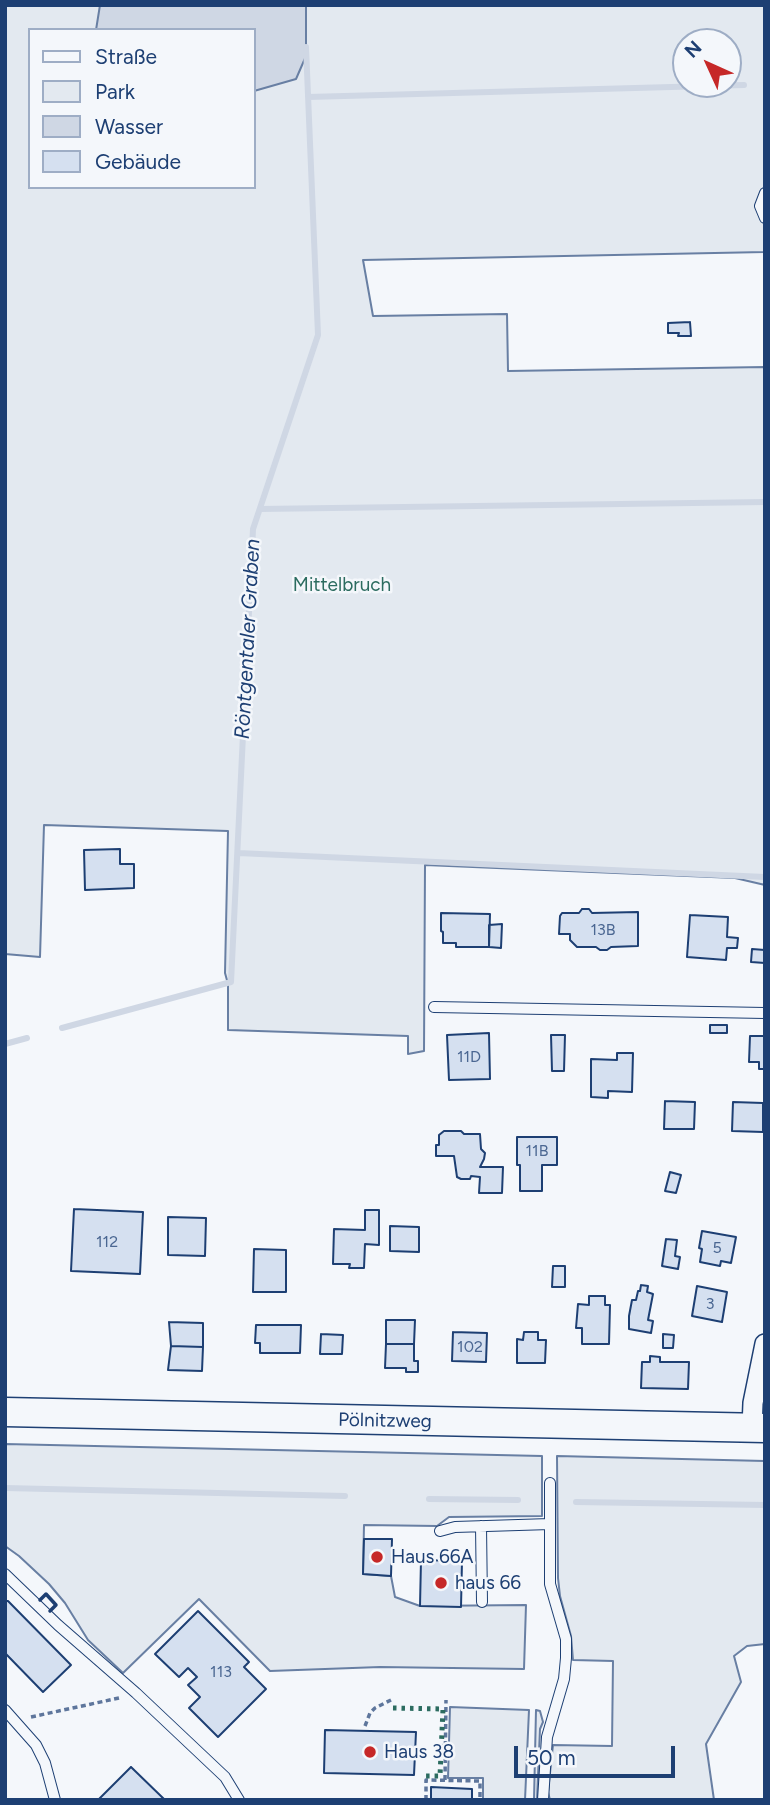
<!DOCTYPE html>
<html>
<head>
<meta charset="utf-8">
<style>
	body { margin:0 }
	#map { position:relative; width:770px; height:1805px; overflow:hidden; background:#f4f7fb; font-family:Figtree,sans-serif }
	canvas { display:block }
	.frame { position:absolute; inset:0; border:7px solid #1d3f73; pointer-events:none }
	.legend { position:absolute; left:28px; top:28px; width:228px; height:161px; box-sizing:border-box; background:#f4f7fb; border:2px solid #9eadc5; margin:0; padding:9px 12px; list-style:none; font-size:21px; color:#1d3f73 }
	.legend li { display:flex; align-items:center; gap:14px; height:35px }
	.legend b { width:35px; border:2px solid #9eadc5 }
	.north { position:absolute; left:672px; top:28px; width:70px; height:70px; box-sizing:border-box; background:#f4f7fb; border:2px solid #9eadc5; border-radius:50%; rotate:315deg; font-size:19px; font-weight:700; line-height:28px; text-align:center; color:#1d3f73 }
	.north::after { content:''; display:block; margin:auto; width:24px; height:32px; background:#c62828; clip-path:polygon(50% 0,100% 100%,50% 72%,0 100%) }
	.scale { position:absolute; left:514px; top:1746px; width:161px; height:32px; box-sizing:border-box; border:4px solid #1d3f73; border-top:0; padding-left:9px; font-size:21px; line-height:24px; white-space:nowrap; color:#1d3f73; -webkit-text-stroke:5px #f4f7fb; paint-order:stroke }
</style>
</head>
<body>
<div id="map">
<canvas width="770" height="1805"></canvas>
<div class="frame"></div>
<ul class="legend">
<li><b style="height:9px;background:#f4f7fb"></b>Straße</li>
<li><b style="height:19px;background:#e3e9f0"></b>Park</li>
<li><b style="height:19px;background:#cfd7e4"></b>Wasser</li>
<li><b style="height:19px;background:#d5e0f0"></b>Gebäude</li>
</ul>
<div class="north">N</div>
<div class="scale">50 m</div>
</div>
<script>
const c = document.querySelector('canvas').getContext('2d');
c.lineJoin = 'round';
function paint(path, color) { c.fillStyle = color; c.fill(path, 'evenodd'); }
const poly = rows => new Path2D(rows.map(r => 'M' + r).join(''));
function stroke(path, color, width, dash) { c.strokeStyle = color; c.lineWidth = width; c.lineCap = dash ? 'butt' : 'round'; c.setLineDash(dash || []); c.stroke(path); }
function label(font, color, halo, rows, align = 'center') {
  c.font = font + ' Figtree,sans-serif'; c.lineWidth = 5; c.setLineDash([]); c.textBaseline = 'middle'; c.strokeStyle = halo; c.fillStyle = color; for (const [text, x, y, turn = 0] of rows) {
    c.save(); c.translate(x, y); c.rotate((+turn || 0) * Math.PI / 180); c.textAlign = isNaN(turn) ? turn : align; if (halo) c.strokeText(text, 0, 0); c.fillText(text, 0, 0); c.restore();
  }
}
const green = poly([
	[5,5,765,5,765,252,363,260,373,316,507,314,508,371,765,367,765,885,735,878,425,865,424,1051,408,1054,408,1036,228,1030,228,984,225,973,228,831,44,825,40,957,5,954,5,5],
	[30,30,254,30,254,187,30,187,30,30],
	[686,42,728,42,728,84,686,84,686,42],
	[5,1444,542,1456,542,1516,449,1517,437,1526,364,1525,363,1574,391,1576,395,1597,420,1606,526,1605,524,1669,380,1667,270,1671,199,1599,123,1673,88,1640,65,1603,49,1584,19,1556,5,1546,5,1444],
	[557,1456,765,1461,765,1644,747,1646,734,1656,741,1682,706,1744,714,1800,550,1800,548,1792,553,1745,612,1746,613,1661,573,1660,571,1636,560,1596,558,1578,557,1456],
	[450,1707,529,1710,525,1800,483,1800,483,1778,448,1778,450,1707],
	[536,1710,540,1711,543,1722,540,1729,537,1800,534,1800,536,1710]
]);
const water = poly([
	[100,5,306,5,306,56,296,79,254,91,254,30,96,30,100,5]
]);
const stream = poly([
	[308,97,744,85],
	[260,509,765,502],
	[238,853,765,877],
	[62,1028,231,982,253,529,318,335,306,47],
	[5,1044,27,1038],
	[5,1488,345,1496],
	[429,1499,518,1500],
	[576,1502,765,1505]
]);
const building = poly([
	[690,322,691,336,678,336,679,333,668,333,668,323,690,322],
	[120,849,120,864,134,864,134,888,85,890,84,850,120,849],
	[582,909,589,909,592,913,638,912,638,946,611,947,607,950,600,950,596,947,577,947,570,940,570,934,559,934,560,916,562,913,579,913,582,909],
	[441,913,490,914,489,947,456,947,456,943,443,943,443,932,441,931,441,913],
	[690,915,728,917,727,937,738,938,737,948,727,948,726,960,687,957,690,915],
	[502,924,501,948,489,947,489,925,502,924],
	[752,949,765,950,765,963,751,962,752,949],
	[710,1025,727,1025,727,1033,710,1033,710,1025],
	[489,1033,490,1079,449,1080,447,1035,489,1033],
	[551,1035,565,1035,564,1071,552,1071,551,1035],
	[750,1036,765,1036,765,1069,759,1069,759,1062,749,1062,750,1036],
	[617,1053,633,1053,632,1092,608,1091,608,1098,591,1097,591,1059,617,1060,617,1053],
	[665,1101,695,1102,694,1129,664,1129,665,1101],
	[733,1102,763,1103,763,1132,732,1131,733,1102],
	[444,1131,461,1131,464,1134,480,1134,481,1149,485,1153,484,1159,480,1167,503,1167,502,1193,479,1193,480,1177,471,1176,470,1179,461,1179,457,1177,454,1156,436,1156,436,1145,439,1145,439,1135,444,1131],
	[517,1137,557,1137,557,1165,542,1165,542,1191,520,1191,520,1165,517,1165,517,1137],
	[670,1172,681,1175,676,1193,665,1191,670,1172],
	[74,1209,143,1212,140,1274,71,1271,74,1209],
	[365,1210,379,1210,379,1245,365,1244,364,1268,349,1268,350,1264,333,1264,334,1229,365,1230,365,1210],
	[168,1217,206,1218,205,1256,168,1255,168,1217],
	[390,1226,419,1227,419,1252,390,1251,390,1226],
	[702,1231,736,1237,731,1263,721,1261,720,1266,700,1262,702,1249,699,1248,702,1231],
	[666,1239,677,1240,675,1256,680,1257,678,1269,662,1266,666,1239],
	[254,1249,286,1250,286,1292,253,1292,254,1249],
	[553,1266,565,1266,565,1287,552,1287,553,1266],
	[641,1285,648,1286,647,1292,653,1294,648,1320,653,1321,651,1333,629,1329,629,1316,632,1300,636,1300,638,1291,640,1291,641,1285],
	[697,1286,727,1292,722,1322,692,1316,697,1286],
	[589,1296,605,1296,605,1305,610,1305,609,1344,582,1344,582,1328,576,1328,578,1304,589,1305,589,1296],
	[386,1320,415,1320,414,1344,386,1344,386,1320],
	[169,1322,203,1323,203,1347,171,1346,169,1322],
	[256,1325,301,1325,300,1353,260,1353,260,1343,255,1343,256,1325],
	[453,1332,487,1333,486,1362,452,1361,453,1332],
	[524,1332,538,1332,538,1340,546,1340,545,1363,517,1363,517,1339,523,1340,524,1332],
	[321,1334,343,1335,342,1354,320,1354,321,1334],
	[663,1334,674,1335,673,1348,663,1348,663,1334],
	[386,1344,414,1344,414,1361,418,1361,418,1372,406,1372,406,1368,385,1368,386,1344],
	[171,1346,203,1347,202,1371,168,1370,171,1346],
	[650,1356,660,1357,660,1362,689,1362,688,1389,641,1388,642,1362,650,1362,650,1356],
	[364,1539,392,1539,391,1576,363,1574,364,1539],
	[421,1560,462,1561,461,1607,420,1606,421,1560],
	[5,1601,8,1601,71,1665,43,1692,5,1653,5,1601],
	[198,1611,249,1662,244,1667,266,1689,218,1737,189,1708,200,1697,188,1685,197,1677,188,1668,179,1677,155,1654,198,1611],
	[325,1730,416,1732,414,1775,324,1773,325,1730],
	[131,1767,165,1800,98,1800,131,1767],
	[431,1787,472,1789,472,1800,431,1800,431,1787]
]);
const path = poly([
	[31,1717,119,1698],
	[365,1726,370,1713,375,1708,391,1700],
	[445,1780,446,1700],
	[426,1800,426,1780,480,1781,480,1800]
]);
const lane = poly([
	[765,193,760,206,765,218],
	[434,1007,765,1013],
	[481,1526,482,1602],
	[440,1531,455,1527,550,1524],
	[5,1574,58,1625,136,1693,225,1777,239,1800],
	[5,1710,36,1745,45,1763,55,1800],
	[543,1800,547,1737,564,1679,566,1658,566,1639,550,1584,550,1483]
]);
const street = poly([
	[752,1428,753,1403,765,1344]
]);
const secondary = poly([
	[5,1412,765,1428]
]);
const hedge = poly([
	[393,1708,443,1709,440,1776,423,1776]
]);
const wall = poly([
	[40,1600,46,1594,56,1605,50,1611]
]);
const markers = [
	[377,1557,7,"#c62828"],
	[441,1583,7,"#c62828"],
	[370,1752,7,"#c62828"]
];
const numberNames = [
	["13B",603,930],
	["11D",469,1057],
	["11B",537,1151],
	["112",107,1242],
	["5",717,1248],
	["3",710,1304],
	["102",470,1347],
	["113",221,1672]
];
const parkNames = [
	["Mittelbruch",342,585]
];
const streetNames = [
	["Pölnitzweg",385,1421,1]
];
const poiNames = [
	["Haus 66A",391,1557],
	["haus 66",455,1583],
	["Haus 38",384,1752]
];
const waterNames = [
	["Röntgentaler Graben",248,639,-87]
];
paint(green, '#e3e9f0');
stroke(green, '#687fa3', 2);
paint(water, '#cfd7e4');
stroke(water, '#687fa3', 2);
stroke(stream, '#cfd7e4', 6);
paint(building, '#d5e0f0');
stroke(building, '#1d3f73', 2);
stroke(lane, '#1d3f73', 12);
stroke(street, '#1d3f73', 22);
stroke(secondary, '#1d3f73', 31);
stroke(path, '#5e769c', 3.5, [5, 3.5]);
stroke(lane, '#f4f7fb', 10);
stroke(street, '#f4f7fb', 19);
stroke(secondary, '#f4f7fb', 28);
stroke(hedge, '#2c6c60', 5, [3.5, 5]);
stroke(wall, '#1d3f73', 3.5);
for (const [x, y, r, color] of markers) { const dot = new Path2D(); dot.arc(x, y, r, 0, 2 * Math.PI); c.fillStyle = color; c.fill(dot); stroke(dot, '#f4f7fb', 2.5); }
label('16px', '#4b6792', null, numberNames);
label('19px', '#2c6c60', '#f4f7fb', parkNames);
label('19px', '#1d3f73', '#f4f7fb', streetNames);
label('19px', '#1d3f73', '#f4f7fb', poiNames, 'left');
label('italic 21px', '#1d3f73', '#f4f7fb', waterNames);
</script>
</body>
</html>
